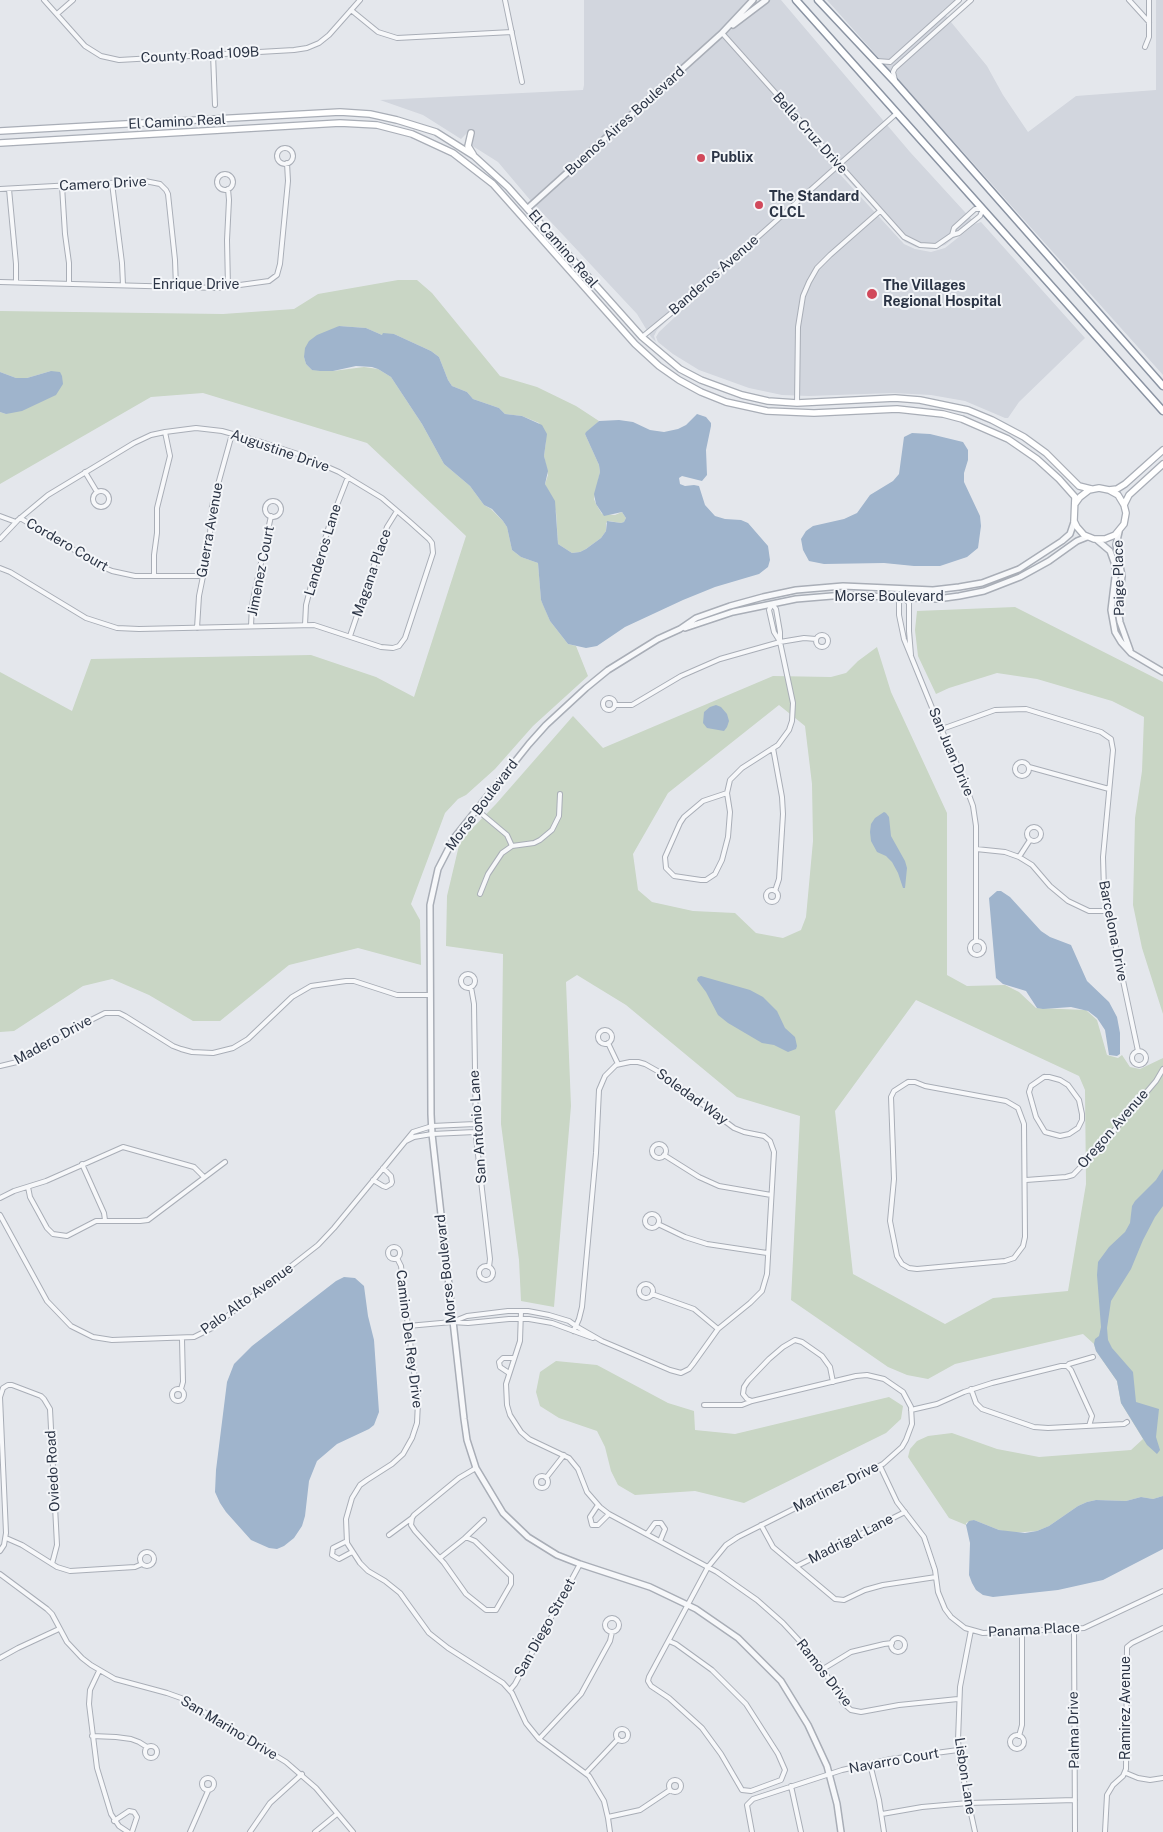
<!DOCTYPE html>
<html>
<head>
<meta charset="utf-8">
<style>
	body { margin:0 }
	canvas { display:block; background:#e4e7ec }
</style>
</head>
<body>
<canvas width="1163" height="1832"></canvas>
<script>
const c = document.querySelector('canvas').getContext('2d');
c.lineJoin = 'round';
function paint(path, color) { c.fillStyle = color; c.fill(path, 'evenodd'); }
const poly = rows => new Path2D(rows.map(r => 'M' + r).join(''));
function stroke(path, color, width, dash) { c.strokeStyle = color; c.lineWidth = width; c.lineCap = dash ? 'butt' : 'round'; c.setLineDash(dash || []); c.stroke(path); }
function label(font, color, halo, rows, align = 'center') {
  c.font = font + ' "Public Sans",sans-serif'; c.lineWidth = 4; c.setLineDash([]); c.textBaseline = 'middle'; c.strokeStyle = halo; c.fillStyle = color; for (const [text, x, y, turn = 0] of rows) {
    c.save(); c.translate(x, y); c.rotate((+turn || 0) * Math.PI / 180); c.textAlign = isNaN(turn) ? turn : align; if (halo) c.strokeText(text, 0, 0); c.fillText(text, 0, 0); c.restore();
  }
}
const built = poly([
	[584,0,749,0,721,30,531,201,498,162,471,145,475,133,471,129,461,139,423,115,380,100,583,90,584,85],
	[769,0,781,0,910,152,974,222,945,245,931,249,916,247,905,242,838,169,835,169,738,255,657,330,654,336,656,342,651,337,637,314,535,205,724,35],
	[827,0,955,0,942,11,987,66,1003,95,1028,132,1076,96,1156,90,1156,0,1163,0,1163,375],
	[836,170,904,244,915,249,931,252,945,248,975,224,981,222,1085,338,1019,402,1008,418,1005,418,965,401,931,395,893,393,809,396,782,395,749,388,699,370,673,354,658,342,656,337,659,332,739,257]
]);
const green = poly([
	[398,280,417,280,432,293,500,376,537,387,576,406,599,421,585,434,599,465,600,472,594,499,596,504,602,514,615,515,622,512,626,518,624,522,621,523,609,521,606,523,606,531,601,538,586,549,580,552,572,553,558,544,556,512,545,484,548,475,544,456,546,441,539,423,522,416,505,414,499,408,473,399,467,392,452,386,448,380,439,357,431,351,394,334,382,335,366,328,339,326,304,357,306,364,312,370,333,371,364,367,378,369,391,377,422,424,444,464,470,486,484,505,491,509,503,521,507,527,512,550,521,557,538,563,541,600,550,621,568,644,576,646,588,676,533,726,495,769,466,795,458,799,445,813,411,904,420,920,421,965,358,948,289,965,220,1021,193,1021,149,995,112,979,83,986,14,1031,0,1032,0,672,72,711,91,659,311,655,376,677,414,697,466,536,367,443,203,393,151,397,0,484,0,412,6,414,51,371,27,378,16,378,0,372,0,311,223,314,294,309,318,294],
	[1015,607,1163,682,1163,1014,1142,948,1133,905,1135,818,1142,771,1144,717,1112,701,1037,679,997,673,949,688,936,694,918,656,915,630,917,611],
	[877,647,891,692,947,813,947,975,967,986,1005,985,1019,992,1036,1008,1086,1010,1097,1020,1107,1055,1118,1058,1122,1055,1130,1067,1140,1069,1163,1058,1163,1496,1153,1499,1141,1497,1126,1501,1096,1500,1087,1502,1078,1506,1049,1526,1037,1531,1012,1533,999,1530,974,1520,966,1523,966,1525,949,1518,908,1457,910,1449,917,1441,928,1436,952,1433,997,1449,1039,1457,1131,1450,1143,1439,1121,1403,1117,1381,1096,1351,1094,1344,1083,1334,955,1364,928,1379,907,1375,888,1367,791,1300,800,1116,737,1097,626,1005,577,975,566,982,571,1106,554,1307,521,1301,519,1260,501,1124,503,954,446,946,447,896,460,841,496,804,573,716,603,748,773,676,831,677,846,673,858,661],
	[779,705,805,726,812,784,813,841,806,917,801,930,783,938,756,933,735,913,693,911,652,902,638,890,633,854,668,793],
	[916,1000,1079,1076,1085,1090,1086,1184,1068,1291,993,1298,945,1324,853,1274,835,1111],
	[556,1361,597,1365,668,1403,694,1411,695,1430,735,1434,889,1397,903,1406,901,1419,886,1433,744,1503,695,1491,635,1495,618,1485,611,1471,605,1447,597,1431,559,1418,540,1406,536,1392,540,1372]
]);
const water = poly([
	[339,326,366,328,382,335,383,333,394,334,431,351,439,357,448,380,452,386,467,392,473,399,499,408,505,414,522,416,542,425,547,434,544,456,548,471,545,484,555,501,558,544,572,553,580,552,586,549,601,538,606,531,607,521,621,523,624,522,626,518,622,512,604,516,596,504,594,494,600,472,599,465,585,434,586,432,599,421,619,420,633,422,650,430,664,432,678,429,686,425,697,414,706,417,711,423,711,426,706,450,707,475,702,481,682,476,679,478,680,484,685,486,694,485,699,486,705,505,715,516,725,519,741,520,748,523,768,546,770,560,768,567,759,574,715,587,683,600,625,627,597,646,586,648,568,644,550,621,543,605,541,600,538,563,521,557,512,550,507,527,503,521,492,509,484,505,470,486,444,464,422,424,391,377,378,369,372,367,356,366,333,371,320,371,312,370,306,364,304,357,305,348,309,341,317,335],
	[51,371,60,372,62,376,63,384,56,395,22,411,6,414,0,412,0,372,16,378,27,378],
	[912,433,930,434,963,442,968,450,968,460,964,473,964,482,980,516,981,526,978,548,967,557,940,566,914,566,884,563,824,564,809,561,803,550,801,539,806,531,813,526,844,519,857,513,870,495,893,481,899,474,904,437],
	[716,705,721,707,727,714,729,721,727,727,724,731,707,728,703,723,704,712,710,707],
	[884,812,886,813,889,817,891,836,905,861,907,868,905,888,903,888,898,873,892,862,886,856,877,852,871,841,870,832,871,824,875,818],
	[997,891,1001,891,1010,897,1041,931,1050,937,1071,945,1087,981,1109,1002,1117,1017,1120,1033,1120,1054,1117,1056,1109,1055,1105,1030,1097,1018,1088,1011,1071,1007,1043,1009,1037,1008,1026,991,1003,984,996,978,989,898],
	[701,976,750,990,763,997,777,1011,785,1028,795,1037,797,1046,796,1049,788,1052,774,1045,762,1043,728,1023,718,1015,706,992,697,980,698,977],
	[1163,1169,1163,1206,1155,1217,1143,1240,1131,1269,1111,1301,1107,1328,1108,1340,1112,1348,1133,1372,1136,1402,1159,1409,1156,1437,1160,1450,1157,1454,1147,1445,1121,1403,1117,1381,1096,1351,1094,1344,1095,1339,1099,1336,1101,1327,1097,1275,1098,1262,1109,1247,1125,1232,1130,1223,1132,1206,1135,1201,1156,1180],
	[344,1277,355,1278,364,1286,368,1316,374,1340,379,1412,374,1425,369,1429,337,1444,317,1461,309,1481,305,1516,302,1526,294,1538,284,1546,277,1549,269,1548,251,1540,226,1512,220,1503,215,1492,216,1470,227,1382,234,1364,252,1346,336,1281],
	[1163,1496,1163,1549,1103,1580,1058,1590,993,1597,983,1595,976,1590,972,1583,969,1575,970,1543,966,1525,969,1521,974,1520,999,1530,1025,1533,1037,1531,1049,1526,1078,1506,1087,1502,1096,1500,1126,1501,1141,1497,1153,1499]
]);
const minor = poly([
	[44,0,85,46,101,56,119,60,294,50,307,48,319,43,329,35,360,0],
	[505,0,522,82],
	[1129,0,1149,22],
	[351,10,378,32,397,38,512,32],
	[57,14,73,0],
	[722,33,904,237,920,245,936,246,952,235,959,233,980,216,983,209,975,209,954,228,952,235],
	[1145,47,1149,37,1149,0],
	[213,54,215,105],
	[877,61,890,62,959,0],
	[895,80,893,72,895,68,971,0],
	'277 156a8 8 0 1 1 16 0a8 8 0 1 1-16 0Z',
	'217 182a8 8 0 1 1 16 0a8 8 0 1 1-16 0Z',
	[112,183,122,263,123,285],
	[62,186,65,234,69,263,69,283],
	[0,189,145,181,160,184,166,190,168,194,175,260,176,287],
	[9,189,16,264,16,282],
	[228,189,229,200,227,240,228,287],
	[0,282,218,288,269,281,277,275,280,264,288,181,287,163],
	[642,337,686,301,897,113],
	[797,403,798,327,803,296,809,282,817,268,830,255,880,211],
	[85,472,97,492],
	'93 499a8 8 0 1 1 16 0a8 8 0 1 1-16 0Z',
	'265 509a8 8 0 1 1 16 0a8 8 0 1 1-16 0Z',
	[0,516,16,522],
	[20,518,103,567,112,571,135,576,203,576],
	[0,539,18,520,48,495,134,443,151,435,165,432,196,428,222,431,261,442,298,454,339,472,382,498,410,522,429,539,432,543,433,553,405,638,399,646,393,648,381,647,314,625,139,629,117,628,86,618,10,572,0,568],
	[154,576,154,555,157,533,157,508,170,456,165,432],
	[772,604,769,610,774,632,779,640],
	[305,625,306,605,313,578,330,523,348,477],
	[251,626,252,605,271,516],
	[197,628,199,596,209,547,212,506,232,434],
	'816 641a6 6 0 1 1 12 0a6 6 0 1 1-12 0Z',
	[350,636,387,527,397,511],
	[911,655,909,631,909,603,904,598,899,602,899,615,904,639,935,715,962,776,973,806,976,826,976,941],
	'603 704a6 6 0 1 1 12 0a6 6 0 1 1-12 0Z',
	[615,705,632,705,681,676,720,659,780,642,804,638,816,639],
	[942,729,995,710,1026,709,1101,732,1111,739,1113,750,1103,857,1104,891,1138,1051],
	[773,748,782,797,783,814,779,879,775,891],
	'1015 769a7 7 0 1 1 14 0a7 7 0 1 1-14 0Z',
	[1029,767,1109,789],
	[727,793,703,801,684,817,680,823,665,857,666,868,674,876,701,880,706,880,715,874,722,860,728,837,730,812,727,793,730,780,742,768,778,745,789,730,792,721,793,703,780,642,780,632,776,609,772,604],
	[476,809,507,835,512,846],
	'1027 834a7 7 0 1 1 14 0a7 7 0 1 1-14 0Z',
	[976,849,1005,852,1019,857,1032,865,1050,886,1068,901,1089,911,1107,911],
	[1019,857,1030,840],
	'766 896a6 6 0 1 1 12 0a6 6 0 1 1-12 0Z',
	[480,894,488,874,502,853,512,846,534,843,540,840,552,830,559,816,560,794],
	'970 948a7 7 0 1 1 14 0a7 7 0 1 1-14 0Z',
	'461 981a7 7 0 1 1 14 0a7 7 0 1 1-14 0Z',
	[471,987,474,1004,476,1137,490,1259,489,1267],
	'598 1037a7 7 0 1 1 14 0a7 7 0 1 1-14 0Z',
	[608,1043,618,1064],
	'1132 1058a7 7 0 1 1 14 0a7 7 0 1 1-14 0Z',
	[0,1066,17,1062,28,1057,81,1025,105,1013,119,1013,125,1016,173,1046,181,1049,192,1052,213,1053,233,1048,248,1039,292,997,311,986,346,981,354,981,397,995,430,995],
	[1044,1077,1049,1077,1060,1080,1068,1085,1079,1100,1082,1114,1082,1120,1078,1128,1069,1134,1060,1136,1045,1132,1036,1117,1029,1092,1031,1086,1044,1077],
	[908,1082,915,1082,925,1086,1006,1101,1018,1108,1024,1124,1025,1237,1023,1246,1014,1258,1005,1261,917,1269,909,1268,902,1264,897,1256,890,1221,894,1179,891,1097,894,1091,908,1082],
	[406,1141,414,1137,432,1134,475,1132],
	'652 1151a7 7 0 1 1 14 0a7 7 0 1 1-14 0Z',
	[664,1155,699,1177,719,1186,771,1195],
	[82,1164,104,1213,105,1220],
	[373,1180,383,1186,386,1187,391,1184,392,1182,391,1176,383,1168],
	[1026,1180,1066,1177,1073,1175,1100,1147,1156,1081,1163,1069],
	[28,1187,30,1197,47,1228,53,1234,67,1236,96,1221,140,1221,148,1220,225,1162],
	[0,1198,14,1191,46,1181,123,1147,194,1167,204,1177],
	'645 1221a7 7 0 1 1 14 0a7 7 0 1 1-14 0Z',
	[0,1215,47,1301,71,1326,93,1337,112,1340,194,1337,212,1328,318,1245,334,1228,413,1132,432,1126,475,1124],
	[658,1224,685,1237,707,1244,767,1253],
	'388 1253a6 6 0 1 1 12 0a6 6 0 1 1-12 0Z',
	[397,1258,401,1266,408,1326,418,1402,417,1423,412,1438,403,1454,392,1464,367,1480,360,1485,352,1498,346,1519,347,1543,360,1563,368,1571,385,1581,400,1593,429,1633,448,1648,503,1683,512,1693,526,1723,539,1739,589,1776,604,1801,608,1818,610,1832],
	'479 1273a7 7 0 1 1 14 0a7 7 0 1 1-14 0Z',
	'639 1291a7 7 0 1 1 14 0a7 7 0 1 1-14 0Z',
	[652,1294,694,1309,718,1329],
	[521,1311,520,1341,506,1384,507,1405,510,1415,521,1432,529,1439,569,1458,578,1469,587,1492,600,1507,609,1514,717,1572,757,1600,783,1623,807,1649,823,1669,843,1703,851,1710,861,1712,899,1705,958,1699],
	[452,1322,467,1316,508,1311,528,1311,549,1315,569,1321,576,1326,581,1329,602,1341,621,1349,670,1370,681,1373,689,1369,693,1364,718,1329,750,1303,762,1291,767,1274,774,1152,770,1141,764,1136,744,1132,734,1128,661,1073,645,1064,638,1062,630,1062,616,1065,605,1076,599,1090,596,1153,582,1307,579,1319,576,1326,573,1331],
	[408,1326,452,1322,468,1323,509,1319,529,1319,552,1323,593,1338],
	[1067,1366,1071,1370,1092,1416,1089,1426],
	[509,1373,500,1367,499,1362,503,1358,514,1358],
	'172 1395a6 6 0 1 1 12 0a6 6 0 1 1-12 0Z',
	[181,1389,183,1382,182,1339],
	[971,1389,976,1403,982,1409,1034,1427,1048,1428,1124,1424,1127,1422],
	[752,1401,747,1399,743,1394,744,1387,748,1381,769,1359,783,1347,795,1340,802,1342,822,1356,830,1367,833,1382],
	[911,1410,937,1404,964,1392,992,1383,1061,1366,1067,1366,1069,1364,1093,1357],
	[880,1466,897,1502,924,1537,935,1570,938,1592,945,1609,951,1617,965,1628,983,1633,1084,1628,1163,1591],
	'536 1482a6 6 0 1 1 12 0a6 6 0 1 1-12 0Z',
	[546,1478,564,1455],
	[598,1505,590,1517,592,1525,598,1525,609,1514],
	[761,1525,773,1547,835,1599,844,1600,865,1590,883,1585,936,1577],
	[647,1534,655,1523,661,1523,665,1529,660,1541],
	[389,1535,412,1518],
	[6,1538,22,1545,57,1567,70,1571,135,1567,142,1564],
	[465,1538,484,1520],
	[347,1541,333,1548,332,1555,339,1559,352,1552],
	[0,1551,4,1545,6,1533,0,1397,3,1388,8,1385,12,1385,41,1396,44,1399,50,1409,57,1545,52,1564],
	'140 1559a7 7 0 1 1 14 0a7 7 0 1 1-14 0Z',
	[440,1558,465,1538,468,1538,475,1541,511,1576,511,1584,496,1610,486,1610,466,1594,444,1563,415,1531,411,1525,412,1518,414,1515,459,1478,476,1468],
	[797,1566,905,1512],
	[0,1574,47,1609,52,1614,67,1642,82,1658,91,1665,115,1679,167,1693,181,1698,286,1762,316,1788,353,1832],
	'605 1625a7 7 0 1 1 14 0a7 7 0 1 1-14 0Z',
	[1074,1629,1075,1832],
	[971,1630,960,1687,958,1740,960,1763,975,1832],
	'891 1645a7 7 0 1 1 14 0a7 7 0 1 1-14 0Z',
	[669,1641,676,1644,712,1670,746,1704,778,1754,785,1770,781,1780,751,1791,742,1790,721,1754,702,1728,669,1698,651,1686,648,1681,649,1677,708,1567,726,1545,738,1537,883,1464,902,1447,906,1440,912,1424,911,1407,903,1392,884,1379,867,1375,856,1376,752,1401,742,1405,704,1405],
	[0,1658,18,1648,59,1629],
	[823,1669,851,1652,884,1644,892,1643],
	[99,1671,90,1690,89,1704,97,1768,111,1814,119,1826,128,1832],
	[510,1690,515,1684,580,1564],
	'616 1735a6 6 0 1 1 12 0a6 6 0 1 1-12 0Z',
	'1010 1742a7 7 0 1 1 14 0a7 7 0 1 1-14 0Z',
	[92,1736,116,1737,131,1739,139,1742,147,1747],
	[1019,1736,1022,1725,1022,1631],
	[539,1739,581,1694,610,1641,612,1632],
	'145 1752a6 6 0 1 1 12 0a6 6 0 1 1-12 0Z',
	[870,1764,879,1800,884,1832],
	[586,1773,618,1739],
	[1126,1773,1138,1778,1150,1780,1163,1778],
	'202 1784a6 6 0 1 1 12 0a6 6 0 1 1-12 0Z',
	'669 1786a6 6 0 1 1 12 0a6 6 0 1 1-12 0Z',
	[791,1786,801,1832],
	[882,1814,922,1807,968,1803,1075,1800],
	[608,1817,640,1810,670,1790],
	[114,1821,129,1811,134,1812,137,1817,132,1832],
	[190,1832,208,1791],
	[250,1832,270,1803,302,1774],
	[315,1832,337,1814],
	[752,1832,747,1805,753,1799,842,1770,891,1759,958,1750],
	[1105,1832,1107,1795,1113,1785,1123,1776,1126,1769,1127,1647,1132,1643,1163,1628]
]);
const tertiary = poly([
	[733,25,766,0],
	[528,208,722,33,753,0],
	[1119,532,1116,545,1122,576,1118,610,1120,622,1130,650],
	[1097,540,1110,551,1115,565,1115,577,1111,610,1115,632,1121,642,1131,653,1163,672],
	[685,628,733,612,796,599,844,595,937,599,959,596,984,591,1020,577,1049,561,1077,541,1087,537],
	[841,1832,837,1804,827,1766,808,1725,781,1681,738,1638,696,1609,650,1587,580,1564,557,1555,528,1537,503,1513,476,1468,467,1440,464,1419,432,1134,431,1114,430,905,438,869,454,838,529,744,546,725,586,688,608,670,658,639,680,629,696,618,730,606,763,597,796,590,843,586,933,590,959,587,982,583,1019,569,1062,541,1070,534,1074,522]
]);
const secondary = poly([
	[0,131,340,112,370,114,397,120,436,132,474,156,508,187,642,337,680,369,701,380,742,395,768,401,797,403,895,398,920,400,968,410,992,420,1024,437,1046,453,1079,486,1091,489],
	[471,133,468,146,473,154],
	[0,143,340,123,377,125,412,134,453,153,493,184,635,344,659,366,679,380,701,392,726,402,767,411,814,413,897,409,943,414,962,419,1008,439,1037,459,1059,479,1075,497,1074,521,1077,527,1084,535,1094,539,1105,539,1115,535,1124,524,1126,513,1124,505,1118,495,1109,490,1099,488,1089,490,1080,497,1075,504],
	[1109,490,1117,489,1125,484,1163,450],
	[1124,505,1129,495,1163,464]
]);
const trunk = poly([
	[796,0,1163,411],
	[818,0,895,82,1163,386]
]);
const markers = [
	[701,158,5,"#d1495b"],
	[759,205,5,"#d1495b"],
	[872,294,6,"#d1495b"]
];
const streetNames = [
	["County Road 109B",200,55,-3],
	["Buenos Aires Boulevard",625,121,-42],
	["El Camino Real",177,122,-3],
	["Bella Cruz Drive",810,133,48],
	["Camero Drive",103,184,-3],
	["El Camino Real",563,249,49],
	["Banderos Avenue",714,275,-41],
	["Enrique Drive",196,285],
	["Augustine Drive",280,451,19],
	["Guerra Avenue",210,530,-80],
	["Cordero Court",67,545,30],
	["Landeros Lane",323,550,-73],
	["Jimenez Court",261,571,-79],
	["Magana Place",372,573,-71],
	["Paige Place",1119,578,-91],
	["Morse Boulevard",889,597],
	["San Juan Drive",951,752,67],
	["Morse Boulevard",482,805,-53],
	["Barcelona Drive",1113,931,79],
	["Madero Drive",53,1040,-29],
	["Soledad Way",692,1097,36],
	["San Antonio Lane",478,1127,-94],
	["Oregon Avenue",1113,1129,-49],
	["Morse Boulevard",446,1269,-96],
	["Palo Alto Avenue",247,1299,-36],
	["Camino Del Rey Drive",409,1339,83],
	["Oviedo Road",53,1471,-93],
	["Martinez Drive",836,1487,-27],
	["Madrigal Lane",851,1539,-27],
	["San Diego Street",545,1628,-61],
	["Panama Place",1034,1630,-3],
	["Ramos Drive",824,1673,52],
	["Ramirez Avenue",1126,1708,-90],
	["San Marino Drive",229,1728,31],
	["Palma Drive",1074,1730,-91],
	["Navarro Court",894,1761,-10],
	["Lisbon Lane",965,1776,81]
];
const poiNames = [
	["Publix",711,158],
	["The Standard",769,197],
	["CLCL",769,213],
	["The Villages",883,286],
	["Regional Hospital",883,302]
];
paint(built, '#d2d6de');
paint(green, '#c9d6c5');
paint(water, '#9fb4cc');
stroke(minor, '#a9aeb7', 6);
stroke(tertiary, '#a9aeb7', 8);
stroke(secondary, '#a9aeb7', 8);
stroke(trunk, '#8b94a3', 9);
stroke(minor, '#f7f8fa', 4);
stroke(tertiary, '#f7f8fa', 5);
stroke(secondary, '#fff', 5.5);
stroke(trunk, '#fff', 6);
for (const [x, y, r, color] of markers) { const dot = new Path2D(); dot.arc(x, y, r, 0, 2 * Math.PI); c.fillStyle = color; c.fill(dot); stroke(dot, '#f4f6f9', 2); }
label('14px', '#2b3445', '#f4f6f9', streetNames);
label('bold 14px', '#2b3445', '#f4f6f9', poiNames, 'left');
</script>
</body>
</html>
